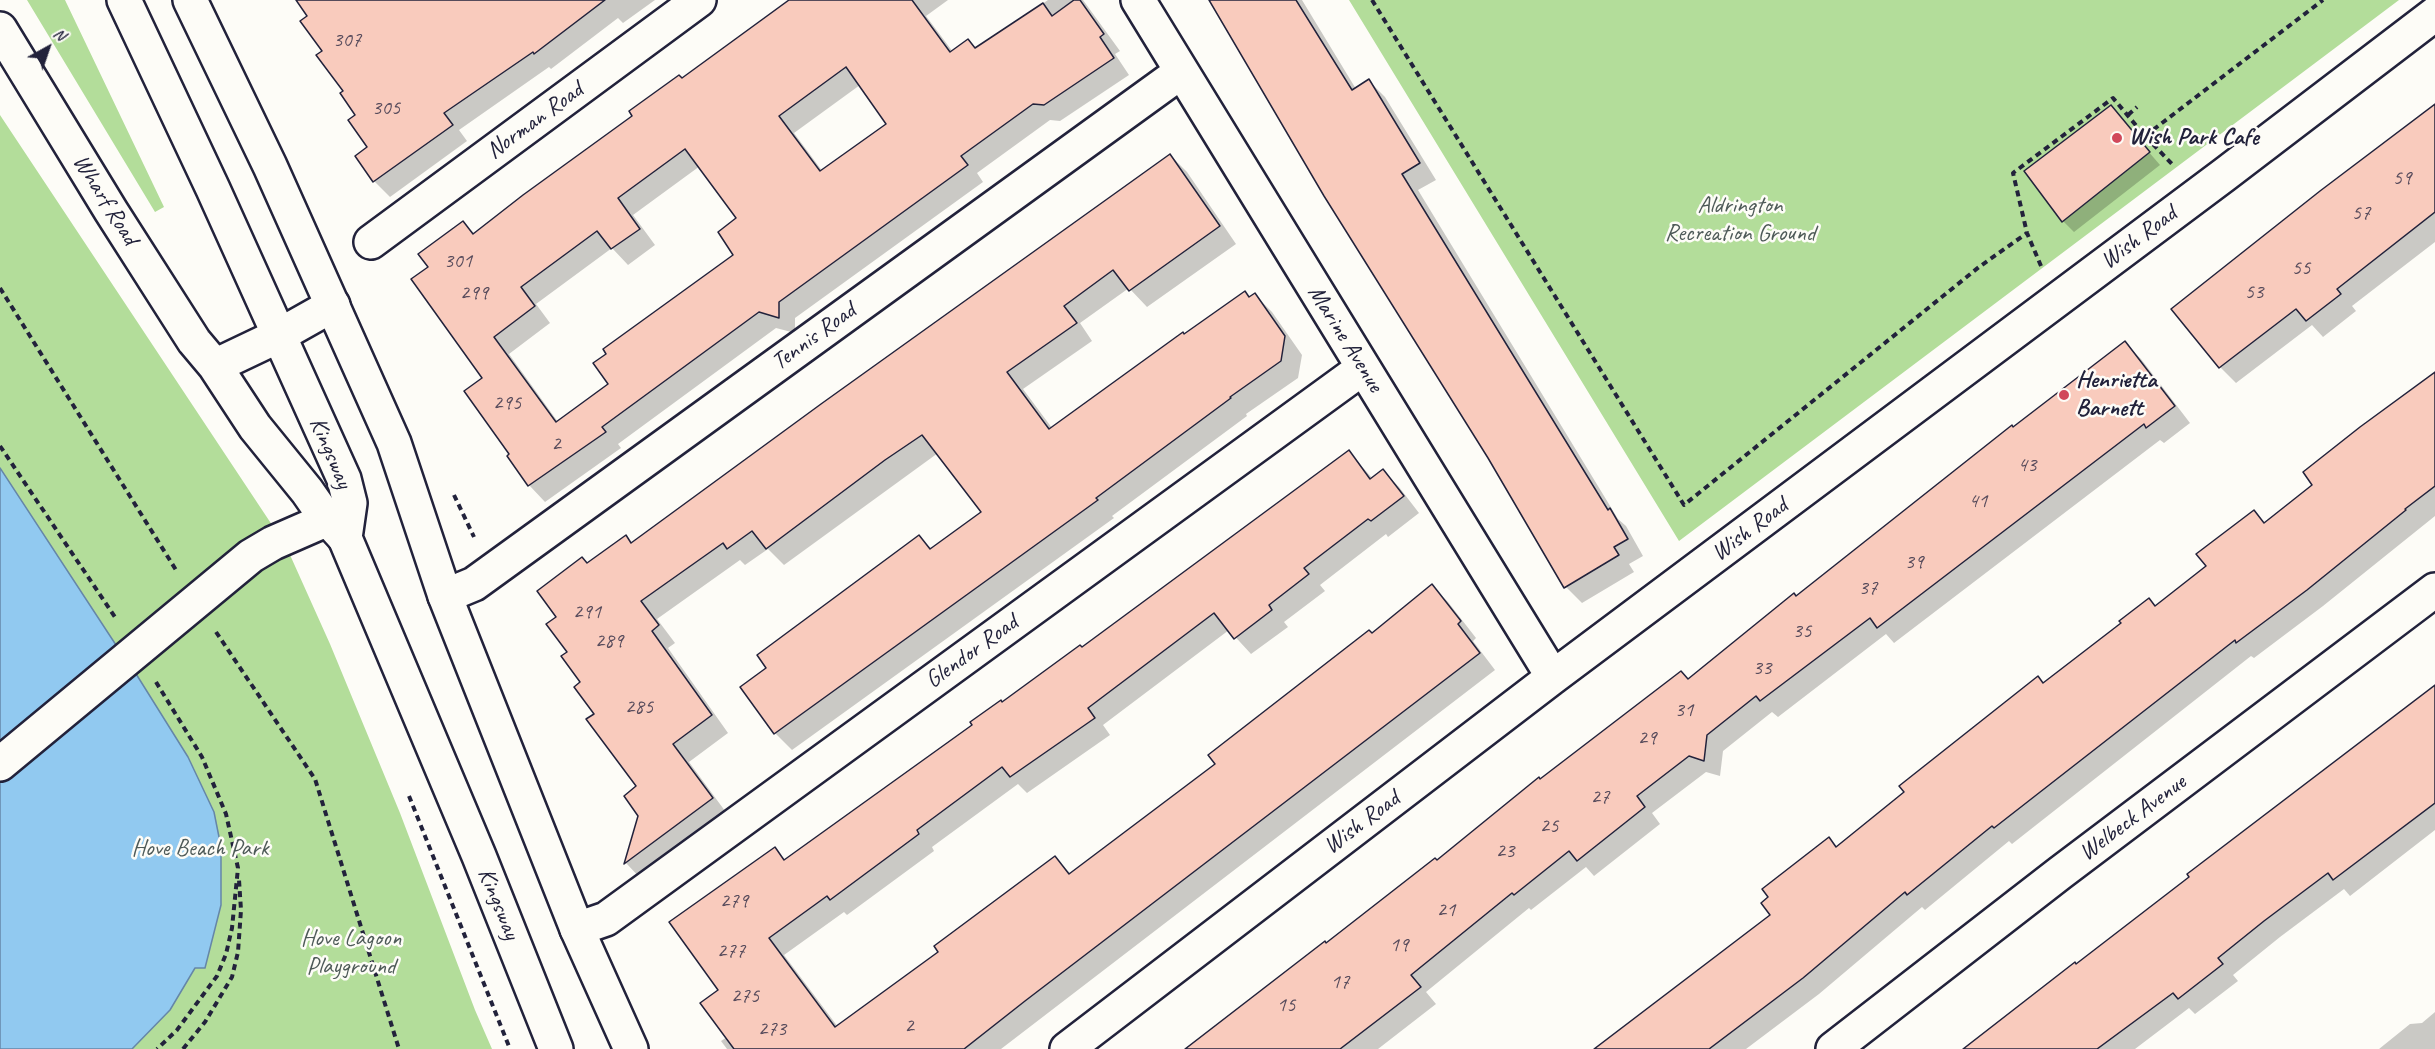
<!DOCTYPE html>
<html>
<head>
<meta charset="utf-8">
<style>
	body { margin:0 }
	#map { position:relative; width:2435px; height:1049px; overflow:hidden; background:#fdfcf7; font-family:Caveat,sans-serif }
	canvas { display:block }
	.north { position:absolute; left:18px; top:18px; width:60px; height:60px; -webkit-text-stroke:4px #fdfcf7; paint-order:stroke; rotate:40deg; font-size:16px; font-weight:700; line-height:24px; text-align:center; color:#22223b }
	.north::after { content:''; display:block; margin:auto; width:21px; height:27px; background:#22223b; clip-path:polygon(50% 0,100% 100%,50% 72%,0 100%) }
</style>
</head>
<body>
<div id="map">
<canvas width="2435" height="1049"></canvas>
<div class="north">N</div>
</div>
<script>
const c = document.querySelector('canvas').getContext('2d');
c.lineJoin = 'round';
function paint(path, color) { c.fillStyle = color; c.fill(path, 'evenodd'); }
const poly = rows => new Path2D(rows.map(r => 'M' + r).join(''));
function stroke(path, color, width, dash) { c.strokeStyle = color; c.lineWidth = width; c.lineCap = dash ? 'butt' : 'round'; c.setLineDash(dash || []); c.stroke(path); }
function label(font, color, halo, rows, align = 'center') {
  c.font = font + ' Caveat,sans-serif'; c.lineWidth = 5; c.setLineDash([]); c.textBaseline = 'middle'; c.strokeStyle = halo; c.fillStyle = color; for (const [text, x, y, turn = 0] of rows) {
    c.save(); c.translate(x, y); c.rotate((+turn || 0) * Math.PI / 180); c.textAlign = isNaN(turn) ? turn : align; if (halo) c.strokeText(text, 0, 0); c.fillText(text, 0, 0); c.restore();
  }
}
const green = poly([
	[27,0,65,0,164,207,155,212],
	[1349,0,2399,0,1679,541],
	[0,115,286,546,330,644,400,813,475,1010,492,1049,0,1049]
]);
const water = poly([
	[0,468,116,645,0,743,0,468],
	[133,669,188,757,214,812,221,847,221,905,205,968,195,968,170,1010,132,1049,0,1049,0,781,133,669]
]);
const shadow = poly([
	[298,0,655,0,623,23,618,18,551,69,549,67,459,130,467,141,390,197,374,181,357,157,369,147,357,116,309,16],
	[792,0,948,0,926,16,953,52,968,41,976,49,1048,0,1083,0,1120,51,1115,54,1129,75,1060,121,1050,120,977,173,983,182,795,318,795,333,776,328,618,444,621,448,545,502,529,485,509,457,511,455,485,378,430,267,463,223,475,234],
	[860,85,888,124,823,172,794,133],
	[700,166,738,218,735,255,611,385,558,422,509,354,550,323,536,304,612,248,628,265,655,245,633,215],
	[1210,0,1302,0,1356,89,1369,81,1385,97,1436,180,1418,190,1618,519,1626,526,1643,556,1629,564,1634,572,1582,603,1566,587],
	[2435,105,2435,242,2352,306,2356,311,2323,337,2312,325,2236,383,2220,367],
	[2110,107,2160,165,2074,232,2063,221],
	[1170,155,1187,172,1236,244,1147,307,1129,288,1080,323,1092,341,1023,389,1052,428,1184,335,1255,295,1272,312,1302,355,1298,378,1246,414,1247,416,1112,516,1114,518,792,750,775,733,768,668,919,537,932,549,983,512,938,453,784,565,768,549,745,565,740,560,657,619,675,643,668,648,728,733,689,762,728,815,642,880,626,863,639,816,638,787,596,714,569,652,558,617,588,564,625,537,632,544],
	[2125,343,2141,359,2190,423,2164,443,2160,440,1894,643,1886,634,1778,717,1772,712,1723,751,1720,776,1706,772,1652,813,1660,824,1594,876,1586,867,1531,910,1529,908,1426,992,1436,1004,1378,1049,1190,1049,1540,781,1689,680],
	[2435,373,2435,516,2323,606,2254,658,2251,656,2012,844,2009,841,1925,910,1922,907,1819,994,1746,1049,1597,1049,1772,915,1829,839,1838,848,2123,623,2149,600,2156,607,2208,566,2254,512,2265,523,2315,485],
	[1349,452,1373,479,1383,471,1399,487,1419,513,1388,537,1386,534,1320,585,1325,591,1284,622,1288,627,1251,654,1229,630,1103,725,1110,735,1027,793,1018,784,932,847,934,851,847,915,844,912,784,955,838,1027,940,953,1055,858,1071,874,1217,764,1432,586,1448,602,1476,638,1473,641,1495,670,1001,1049,727,1049,721,1041,727,1037,720,990,774,849,786,861,1082,649],
	[2435,690,2435,830,2350,896,2344,889,2280,937,2233,975,2238,981,2195,1014,2189,1008,2135,1049,1964,1049,2077,966],
	[2435,1012,2435,1049,2379,1049,2410,1024,2422,1023]
]);
const building = poly([
	[296,0,605,0,534,54,533,52,444,113,453,125,373,182,355,156,367,147,348,120,355,115,340,93,343,91,316,55,322,51,300,21,307,16,296,0],
	[789,0,912,0,950,52,968,39,975,48,1043,3,1052,16,1074,0,1080,0,1104,34,1100,37,1114,58,1044,105,1033,104,961,156,968,165,779,302,779,318,759,312,602,427,606,432,528,486,507,456,509,454,464,391,482,378,411,279,428,267,418,254,463,221,473,234,523,195,632,116,629,111,679,75,682,78,789,0],
	[846,67,886,124,820,171,779,116,846,67],
	[685,149,736,218,718,232,733,255,603,349,606,354,593,363,608,384,556,422,494,337,535,306,521,287,597,231,611,249,640,229,618,198,685,149],
	[1209,0,1296,0,1352,90,1369,79,1420,163,1402,174,1608,510,1610,508,1628,539,1614,547,1619,555,1564,588,1488,458,1324,196,1209,0],
	[2435,104,2435,212,2337,289,2341,294,2306,321,2296,309,2219,368,2171,309,2320,191,2435,104],
	[2111,105,2150,152,2062,222,2024,171,2111,105],
	[1170,154,1220,226,1129,291,1113,270,1064,306,1077,323,1007,372,1049,429,1183,332,1184,334,1245,291,1249,297,1255,293,1285,336,1281,361,1230,397,1231,398,1096,498,1098,500,774,734,740,687,766,668,757,655,919,535,930,549,981,512,922,435,885,460,766,549,752,531,727,549,723,543,641,601,659,625,652,631,712,715,673,744,713,798,624,864,638,816,624,796,636,786,586,719,594,714,574,687,580,682,561,656,567,652,546,624,556,617,537,591,582,557,587,563,626,535,631,543,821,404,1170,154],
	[2125,341,2175,406,2146,428,2144,424,1877,628,1870,618,1760,701,1756,696,1707,735,1704,761,1689,756,1637,796,1645,807,1577,861,1569,851,1514,895,1512,893,1411,975,1421,987,1340,1049,1185,1049,1325,941,1326,943,1435,858,1437,860,1539,777,1540,779,1681,671,1688,679,1794,593,1796,596,2012,425,2013,427,2125,341],
	[2435,372,2435,486,2405,509,2406,510,2307,590,2236,643,2235,640,1994,828,1992,826,1907,895,1905,892,1803,978,1709,1049,1594,1049,1770,915,1761,903,1768,897,1762,889,1829,837,1836,847,1904,792,1899,786,2038,676,2043,683,2121,623,2119,621,2149,598,2155,606,2206,566,2196,554,2254,510,2264,523,2312,485,2303,472,2360,427,2435,372],
	[1349,450,1370,479,1383,469,1404,496,1371,521,1368,519,1304,568,1309,574,1269,605,1272,610,1234,639,1214,613,1088,708,1095,718,1010,777,1002,767,917,830,919,834,830,900,827,896,769,938,835,1027,938,952,934,946,1055,856,1069,874,1215,764,1208,755,1369,630,1372,633,1432,584,1461,621,1458,624,1480,653,1025,1001,964,1049,734,1049,700,1003,718,990,669,922,775,847,784,860,972,725,970,722,1001,700,1002,702,1080,645,1082,647,1349,450],
	[2435,685,2435,803,2333,880,2328,873,2264,921,2218,958,2223,964,2178,999,2173,993,2097,1049,1963,1049,2075,962,2076,964,2189,877,2187,874,2435,685]
]);
const path = poly([
	[1372,0,1684,505,1979,267,2027,233],
	[2128,115,2137,107],
	[2145,136,2323,0],
	[2041,266,2027,233,2013,173,2113,98,2145,136,2174,166],
	[0,288,176,570],
	[0,446,117,620],
	[454,495,474,537],
	[216,632,315,779,399,1049],
	[156,682,202,757,226,814,238,868,232,928,226,954,217,976,177,1030,157,1049],
	[409,796,510,1049],
	[183,1049,205,1022,232,977,238,952,241,910,239,880]
]);
const minor = poly([
	[1138,0,1553,677],
	[0,29,111,211,194,341,215,366,255,427,307,491,323,514,345,538],
	[371,242,699,0],
	[215,366,278,336,333,305],
	[445,596,474,584,1181,72],
	[0,764,251,556,273,543,328,519],
	[577,929,606,919,1363,368],
	[1067,1049,1553,677,2224,175,2435,14],
	[1833,1049,2060,873,2435,590]
]);
const major = poly([
	[124,0,213,189,344,479,350,503,345,538,479,856,556,1049],
	[190,0,270,166,394,443,445,596,577,929,631,1049]
]);
const markers = [
	[2117,138,6,"#d1495b"],
	[2064,395,6,"#d1495b"]
];
const numberNames = [
	["307",347,40],
	["305",386,108],
	["59",2402,178],
	["57",2361,213],
	["301",458,261],
	["55",2301,268],
	["53",2254,292],
	["299",474,293],
	["295",507,403],
	["2",556,444],
	["43",2027,465],
	["41",1978,501],
	["39",1914,562],
	["37",1868,588],
	["291",587,612],
	["35",1802,631],
	["289",609,641],
	["33",1762,668],
	["285",639,707],
	["31",1684,710],
	["29",1647,738],
	["27",1600,797],
	["25",1549,826],
	["23",1505,851],
	["279",734,901],
	["21",1446,910],
	["19",1399,945],
	["277",731,951],
	["17",1340,982],
	["275",745,996],
	["15",1286,1005],
	["2",909,1026],
	["273",772,1029]
];
const streetNames = [
	["Norman Road",535,121,-36],
	["Wharf Road",105,200,58],
	["Wish Road",2139,238,-37],
	["Tennis Road",814,337,-36],
	["Marine Avenue",1345,339,58],
	["Kingsway",330,453,67],
	["Wish Road",1750,530,-37],
	["Glendor Road",972,652,-36],
	["Welbeck Avenue",2133,818,-37],
	["Wish Road",1362,823,-37],
	["Kingsway",498,904,68]
];
const poiNames = [
	["Wish Park Cafe",2129,138],
	["Henrietta",2076,381],
	["Barnett",2076,409]
];
const parkNames = [
	["Aldrington",1740,206],
	["Recreation Ground",1740,234],
	["Hove Beach Park",200,849],
	["Hove Lagoon",351,939],
	["Playground",351,967]
];
paint(green, '#b3dd9a');
paint(water, '#91c9f0');
stroke(water, '#6586a8', 1.5);
paint(shadow, '#0003');
paint(building, '#f9cbbd');
stroke(building, '#22223b', 1.5);
stroke(minor, '#22223b', 38);
stroke(major, '#22223b', 38);
stroke(path, '#22223b', 4, [6, 4.5]);
stroke(minor, '#fdfcf7', 33);
stroke(major, '#fdfcf7', 33);
for (const [x, y, r, color] of markers) { const dot = new Path2D(); dot.arc(x, y, r, 0, 2 * Math.PI); c.fillStyle = color; c.fill(dot); stroke(dot, '#fdfcf7', 2); }
label('21px', '#584c5c', null, numberNames);
label('24px', '#22223b', '#fdfcf7', streetNames);
label('bold 24px', '#22223b', '#fdfcf7', poiNames, 'left');
label('24px', '#4e5a58', '#fdfcf7', parkNames);
</script>
</body>
</html>
